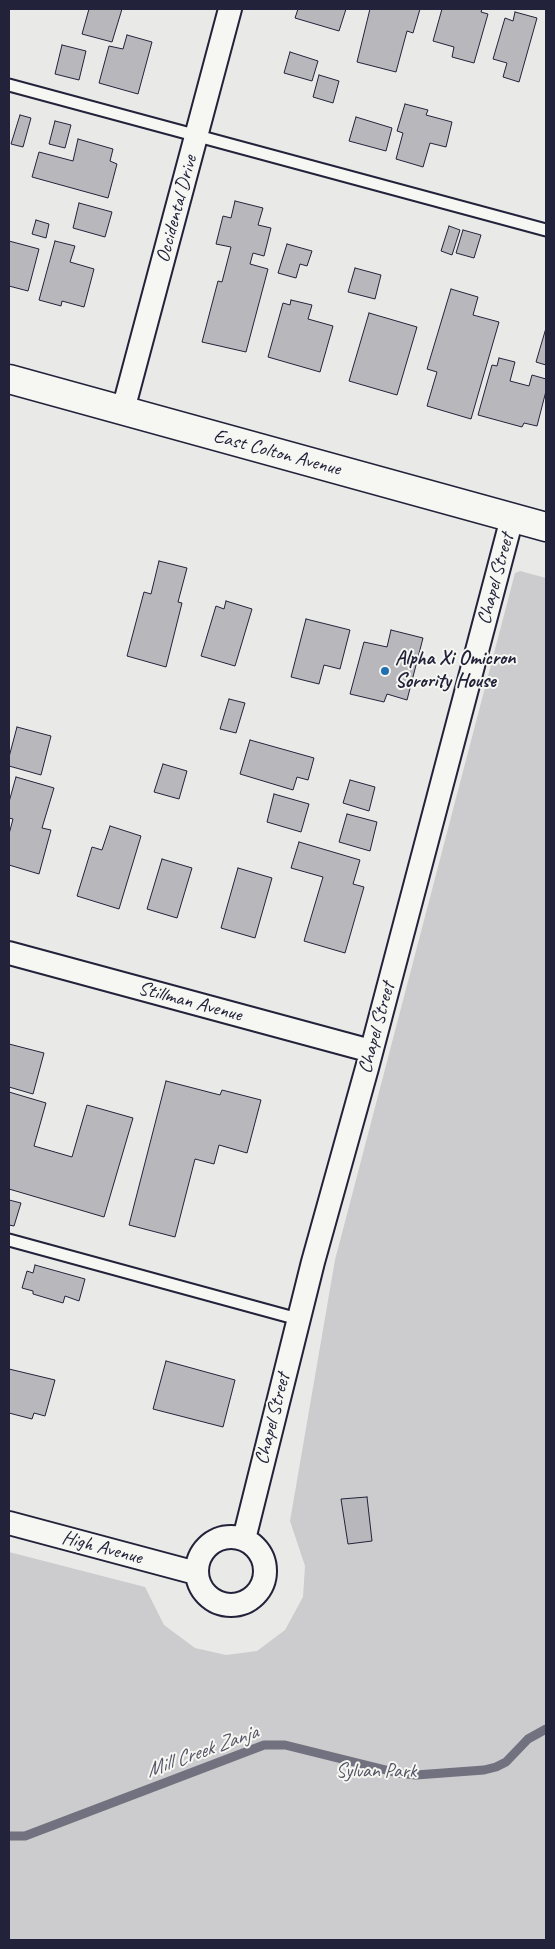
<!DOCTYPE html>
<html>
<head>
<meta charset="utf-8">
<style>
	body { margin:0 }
	#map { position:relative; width:555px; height:1949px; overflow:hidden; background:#e9e9e7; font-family:Caveat,sans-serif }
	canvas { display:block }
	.frame { position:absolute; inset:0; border:10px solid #22223b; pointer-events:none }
</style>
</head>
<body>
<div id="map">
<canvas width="555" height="1949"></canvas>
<div class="frame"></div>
</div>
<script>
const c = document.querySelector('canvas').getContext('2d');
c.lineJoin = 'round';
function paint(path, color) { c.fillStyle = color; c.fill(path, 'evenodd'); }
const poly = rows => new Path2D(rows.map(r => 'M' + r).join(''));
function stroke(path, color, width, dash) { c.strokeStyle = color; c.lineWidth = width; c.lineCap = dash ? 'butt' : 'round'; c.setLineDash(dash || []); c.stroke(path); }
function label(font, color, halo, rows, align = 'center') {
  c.font = font + ' Caveat,sans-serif'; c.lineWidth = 4; c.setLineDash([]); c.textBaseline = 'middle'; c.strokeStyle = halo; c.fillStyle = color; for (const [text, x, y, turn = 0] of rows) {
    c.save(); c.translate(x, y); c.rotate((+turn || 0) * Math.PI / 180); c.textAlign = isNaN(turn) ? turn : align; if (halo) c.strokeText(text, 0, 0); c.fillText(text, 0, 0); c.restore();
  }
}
const green = poly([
	[520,571,546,578,546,1940,9,1940,9,1552,145,1587,164,1625,195,1648,226,1655,257,1651,285,1630,303,1597,305,1566,290,1521,335,1260,515,573]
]);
const stream = poly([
	[9,1836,25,1836,264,1745,285,1745,398,1773,416,1775,484,1770,496,1767,506,1762,528,1739,546,1729]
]);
const building = poly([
	[89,9,122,9,112,42,82,34,89,9],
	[298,9,346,9,339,31,295,18,298,9],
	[370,9,420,9,413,33,407,31,396,72,357,62,370,9],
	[442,9,482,9,481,12,488,14,474,63,452,57,454,47,433,41,442,9],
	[515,12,537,18,519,82,503,77,507,63,493,59,505,18,513,21,515,12],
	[127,35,152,42,138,94,99,83,109,46,123,49,127,35],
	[62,45,86,51,79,80,55,74,62,45],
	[290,52,318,61,312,81,284,73,290,52],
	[319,75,339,81,333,103,313,97,319,75],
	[405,104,428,110,426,115,452,122,446,147,430,143,423,167,396,159,403,133,397,131,405,104],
	[20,115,31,118,23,147,11,144,20,115],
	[356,117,392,128,386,151,349,141,356,117],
	[55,121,71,125,65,148,49,144,55,121],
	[78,139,113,149,110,161,117,164,108,198,32,177,39,152,73,161,78,139],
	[235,201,263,208,258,225,271,228,264,256,253,253,250,264,268,269,246,352,202,342,218,281,222,282,231,247,216,244,223,216,231,218,235,201],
	[79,203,112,212,105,237,73,228,79,203],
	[36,220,49,224,46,238,32,234,36,220],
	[449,226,460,230,452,255,441,251,449,226],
	[463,230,481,235,474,258,456,253,463,230],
	[9,241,39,249,28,291,9,286,9,241],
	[55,241,75,246,70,262,94,269,84,307,62,301,61,306,39,300,55,241],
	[287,244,312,251,307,266,300,264,296,278,278,273,287,244],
	[355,268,381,275,375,299,348,292,355,268],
	[451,289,478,297,473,315,499,322,471,419,427,406,437,372,427,369,451,289],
	[291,300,312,305,308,319,333,326,320,372,268,357,283,303,290,305,291,300],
	[369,313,417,327,397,395,349,381,369,313],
	[546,328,546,365,536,362,546,328],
	[499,358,515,362,510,381,529,386,532,375,546,379,546,391,537,426,524,423,522,427,478,415,492,365,497,366,499,358],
	[159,561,187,568,178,602,182,603,166,667,127,656,144,592,151,594,159,561],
	[226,601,252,609,235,666,201,656,216,606,224,609,226,601],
	[306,619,350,630,340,669,324,665,319,684,291,677,306,619],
	[391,630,423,638,407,700,387,694,384,702,350,694,364,642,387,647,391,630],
	[229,699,245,703,236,733,220,729,229,699],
	[17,727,51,736,41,775,9,766,9,757,17,727],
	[250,740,314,758,308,780,297,777,293,790,240,774,250,740],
	[163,764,187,771,179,799,154,792,163,764],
	[16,777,54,788,42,828,51,830,39,874,9,865,9,834,13,819,9,818,9,802,16,777],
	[350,780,375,787,369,811,343,803,350,780],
	[274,794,309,804,301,832,267,822,274,794],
	[347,814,377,822,370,851,339,842,347,814],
	[110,826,141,836,119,909,77,896,92,847,102,850,110,826],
	[299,842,360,860,353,884,364,887,345,953,304,941,323,877,291,868,299,842],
	[162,859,192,868,177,918,147,909,162,859],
	[238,868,272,878,255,938,221,928,238,868],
	[9,1044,44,1053,33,1094,9,1087,9,1044],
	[166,1081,220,1095,222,1090,261,1100,247,1153,219,1145,214,1164,195,1159,175,1237,129,1225,166,1081],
	[9,1092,46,1103,34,1146,72,1157,87,1105,133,1118,104,1217,9,1189,9,1092],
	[9,1200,21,1203,14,1226,9,1225,9,1200],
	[35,1265,85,1279,79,1301,65,1296,63,1303,33,1294,33,1291,22,1288,27,1271,33,1273,35,1265],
	[166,1361,235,1380,223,1427,153,1409,166,1361],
	[9,1369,55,1380,45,1416,34,1413,32,1419,9,1413,9,1369],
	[367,1497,372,1541,348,1544,341,1499,367,1497]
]);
const service = poly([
	[9,85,546,230],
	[9,1240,298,1319]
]);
const minor = poly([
	[123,410,230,9],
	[9,953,371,1051],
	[9,1523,196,1573],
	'197 1571a34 34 0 1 1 68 0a34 34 0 1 1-68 0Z',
	[244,1539,313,1262,367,1068,512,518]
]);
const tertiary = poly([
	[9,379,546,527]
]);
const markers = [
	[385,671,5,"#1f6fb2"]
];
const streetNames = [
	["Occidental Drive",177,209,-75],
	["East Colton Avenue",277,453,15],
	["Chapel Street",496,579,-75],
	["Stillman Avenue",190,1002,15],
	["Chapel Street",377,1028,-75],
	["Chapel Street",273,1419,-76],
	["High Avenue",102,1548,15]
];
const poiNames = [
	["Alpha Xi Omicron",395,659],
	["Sorority House",395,682]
];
const parkNames = [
	["Sylvan Park",376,1772]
];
const waterNames = [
	["Mill Creek Zanja",202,1752,-20]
];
paint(green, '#ccccce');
stroke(stream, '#71717f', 9);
paint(building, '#b8b8bc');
stroke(building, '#22223b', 1);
stroke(service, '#22223b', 15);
stroke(minor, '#22223b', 26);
stroke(tertiary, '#22223b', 31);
stroke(service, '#f6f6f2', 11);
stroke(minor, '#f6f6f2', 22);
stroke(tertiary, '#f6f6f2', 28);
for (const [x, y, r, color] of markers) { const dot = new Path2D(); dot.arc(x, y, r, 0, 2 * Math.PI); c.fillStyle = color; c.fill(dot); stroke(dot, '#f6f6f2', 2); }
label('20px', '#22223b', '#f6f6f2', streetNames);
label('bold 20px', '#22223b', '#f6f6f2', poiNames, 'left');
label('20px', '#555567', '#f6f6f2', parkNames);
label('italic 21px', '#565668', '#f6f6f2', waterNames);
</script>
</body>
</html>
